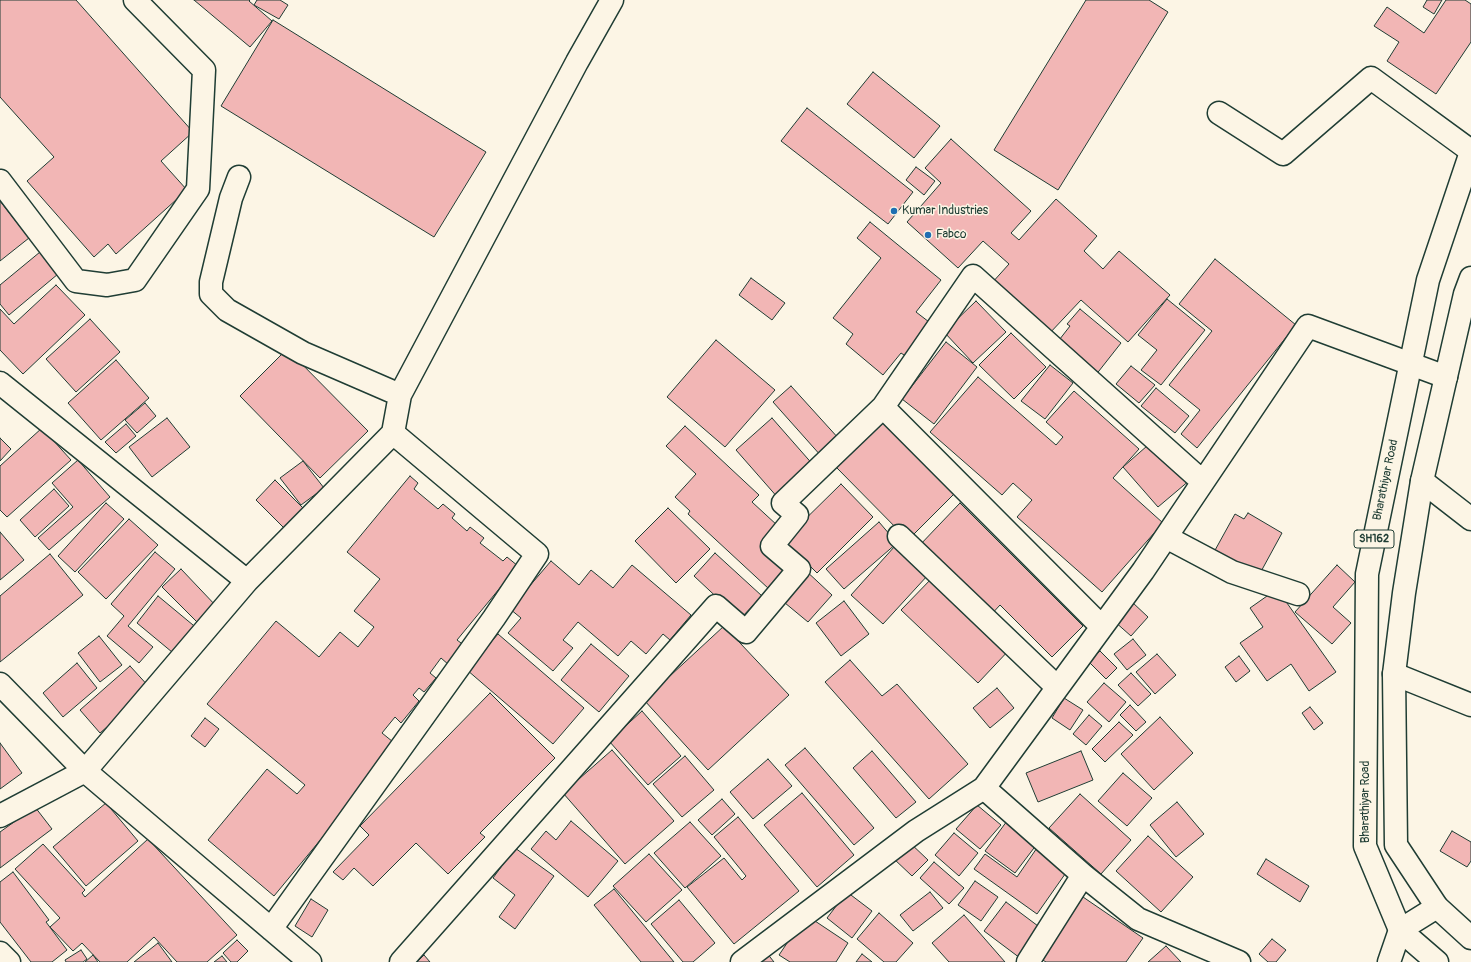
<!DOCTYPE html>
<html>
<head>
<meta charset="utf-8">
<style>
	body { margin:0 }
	canvas { display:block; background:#fcf5e5 }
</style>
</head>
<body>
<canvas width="1471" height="962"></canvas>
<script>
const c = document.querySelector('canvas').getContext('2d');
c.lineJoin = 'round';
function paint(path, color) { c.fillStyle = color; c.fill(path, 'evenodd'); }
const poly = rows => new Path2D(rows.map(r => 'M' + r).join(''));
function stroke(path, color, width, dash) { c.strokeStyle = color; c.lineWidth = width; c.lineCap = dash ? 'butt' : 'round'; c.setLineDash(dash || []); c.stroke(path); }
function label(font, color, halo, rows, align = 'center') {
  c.font = font + ' Pangolin,sans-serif'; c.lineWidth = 3; c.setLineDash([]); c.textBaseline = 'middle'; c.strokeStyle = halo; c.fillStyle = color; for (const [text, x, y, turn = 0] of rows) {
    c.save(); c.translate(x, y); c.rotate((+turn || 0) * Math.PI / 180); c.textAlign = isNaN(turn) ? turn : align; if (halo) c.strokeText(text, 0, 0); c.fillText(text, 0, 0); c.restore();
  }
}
const building = poly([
	[0,0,76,0,193,132,161,161,187,190,116,254,108,244,94,257,27,181,54,157,0,97,0,0],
	[194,0,250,0,249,1,272,21,250,47,194,0],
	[257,0,280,0,288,5,279,19,254,5,257,0],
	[1086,0,1149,0,1168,12,1058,190,994,150,1086,0],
	[1427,0,1442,0,1434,14,1423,7,1427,0],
	[1446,0,1465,0,1471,4,1471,42,1436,94,1387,61,1399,42,1374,26,1387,7,1424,33,1446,0],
	[273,20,486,152,434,237,221,106,273,20],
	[873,72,940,126,914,158,847,104,873,72],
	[807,108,913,192,888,224,781,141,807,108],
	[951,139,1031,211,1011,233,1019,240,1056,199,1097,236,1084,251,1103,269,1119,251,1170,295,1128,342,1081,300,1048,335,991,284,1009,264,983,241,958,268,907,222,941,183,925,168,951,139],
	[916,167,935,181,924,195,906,180,916,167],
	[0,201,29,238,0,261,0,201],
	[870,222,941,280,916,312,933,325,907,357,901,353,883,375,846,344,853,334,833,318,881,258,857,238,870,222],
	[40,252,58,274,9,315,0,304,0,285,40,252],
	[1215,259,1296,325,1197,448,1181,434,1200,410,1169,385,1212,331,1179,304,1215,259],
	[751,278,785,303,772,320,739,295,751,278],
	[56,285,85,315,23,374,0,350,0,309,14,324,56,285],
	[1167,299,1205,330,1161,385,1141,370,1157,350,1138,335,1167,299],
	[976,301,1006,332,973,363,944,332,976,301],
	[1080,309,1121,343,1095,376,1056,344,1070,326,1067,324,1080,309],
	[90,319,120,352,76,392,46,359,90,319],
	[1011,333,1046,367,1014,399,979,365,1011,333],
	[716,340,775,390,725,447,667,397,716,340],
	[946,342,977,367,934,424,902,399,946,342],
	[287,349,368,431,320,478,240,396,287,349],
	[116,360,149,398,101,440,68,403,116,360],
	[1050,365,1073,383,1045,419,1021,401,1050,365],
	[1131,366,1155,385,1139,403,1116,384,1131,366],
	[978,377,1056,445,1063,437,1046,422,1074,391,1139,449,1113,478,1163,523,1102,592,1017,517,1032,500,1013,483,1002,495,930,432,978,377],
	[791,386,840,440,822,457,773,402,791,386],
	[1156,388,1189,416,1175,433,1141,406,1156,388],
	[145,403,156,416,137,433,125,420,145,403],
	[167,418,190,447,152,477,129,447,167,418],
	[772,418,815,467,779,499,736,450,772,418],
	[884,420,958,490,908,540,836,467,884,420],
	[126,424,136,436,116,453,105,442,126,424],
	[685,426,759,495,752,502,778,526,761,546,786,569,769,589,688,514,690,511,675,497,696,474,666,446,685,426],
	[42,428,71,460,7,517,0,510,0,466,42,428],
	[0,438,11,449,0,461,0,438],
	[1155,439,1190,480,1158,507,1123,467,1155,439],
	[78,460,110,497,49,550,38,538,73,507,52,483,78,460],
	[303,461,324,488,301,505,280,478,303,461],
	[410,476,418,483,414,489,438,509,443,504,455,514,452,518,467,531,470,527,484,538,480,543,503,561,507,557,518,566,457,640,465,646,449,665,441,658,430,673,436,678,424,692,419,688,413,695,419,701,401,723,395,717,382,733,398,746,274,896,208,840,267,769,297,794,305,785,207,704,276,621,319,657,340,632,358,647,374,627,354,611,380,579,347,552,410,476],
	[275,480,305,510,286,530,256,500,275,480],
	[841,484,873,517,817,573,784,540,841,484],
	[54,489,69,506,35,537,20,520,54,489],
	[106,503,124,519,75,572,58,556,106,503],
	[960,503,1083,626,1052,657,1000,605,989,617,918,547,960,503],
	[668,508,710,549,676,583,635,541,668,508],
	[1248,513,1282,533,1258,577,1214,552,1235,514,1244,519,1248,513],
	[129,519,158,545,106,599,78,572,129,519],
	[879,522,897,543,844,589,826,569,879,522],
	[0,532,24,560,0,580,0,532],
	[895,546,928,575,883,624,851,595,895,546],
	[155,552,175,569,128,626,153,647,139,663,107,636,124,616,111,604,155,552],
	[715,553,762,596,740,619,694,576,715,553],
	[50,554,83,595,0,662,0,596,50,554],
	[551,561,579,585,591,570,613,588,632,565,691,615,670,640,663,634,646,654,631,641,618,656,578,622,563,640,573,648,553,671,508,633,521,618,510,609,551,561],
	[1337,565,1355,582,1333,607,1351,623,1332,644,1295,612,1337,565],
	[181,569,218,608,200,625,162,587,181,569],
	[804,569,832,595,808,622,779,598,804,569],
	[935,575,1011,648,978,683,901,610,935,575],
	[1277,589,1336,672,1309,691,1291,664,1267,681,1240,643,1263,627,1250,608,1277,589],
	[158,596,199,630,178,657,137,623,158,596],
	[844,601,869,634,841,656,816,623,844,601],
	[1132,602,1148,617,1131,636,1114,621,1132,602],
	[724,626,789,695,708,770,644,700,724,626],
	[498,634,584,708,553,744,467,670,498,634],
	[99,636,122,665,100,682,78,653,99,636],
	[1133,639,1146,655,1127,670,1114,654,1133,639],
	[591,644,629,676,599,712,561,680,591,644],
	[1100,651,1117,668,1106,679,1089,662,1100,651],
	[1157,654,1176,675,1155,694,1136,672,1157,654],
	[1239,656,1250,671,1236,682,1225,667,1239,656],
	[850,660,882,696,897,684,968,764,929,799,825,682,850,660],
	[77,663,97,688,63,717,43,693,77,663],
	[130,666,151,689,100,733,80,710,130,666],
	[1131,673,1151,694,1138,706,1118,685,1131,673],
	[1104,683,1126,702,1109,722,1087,702,1104,683],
	[997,688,1014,708,990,728,973,708,997,688],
	[490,693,555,758,480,833,485,837,448,874,416,843,373,886,354,868,343,880,333,872,369,835,360,826,490,693],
	[1064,698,1083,710,1070,730,1052,718,1064,698],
	[1130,705,1146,722,1136,731,1120,715,1130,705],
	[1310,707,1323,723,1314,730,1302,713,1310,707],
	[642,711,681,756,648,785,609,741,642,711],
	[1089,715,1102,726,1086,745,1073,734,1089,715],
	[1160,717,1193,753,1154,790,1121,754,1160,717],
	[205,718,219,729,205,747,191,736,205,718],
	[1119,722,1133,735,1105,762,1092,749,1119,722],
	[0,743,22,773,0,789,0,743],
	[805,748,874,828,854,845,785,765,805,748],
	[612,750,674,821,625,864,563,793,612,750],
	[872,751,916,802,896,818,853,768,872,751],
	[1081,751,1093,780,1038,802,1026,773,1081,751],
	[685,756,714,790,682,817,653,784,685,756],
	[768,759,792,786,753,819,730,792,768,759],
	[1123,773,1152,798,1127,826,1098,801,1123,773],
	[802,793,854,855,817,887,764,825,802,793],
	[1080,794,1131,840,1101,874,1049,828,1080,794],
	[722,799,735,814,712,835,698,820,722,799],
	[1177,802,1204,834,1176,857,1150,825,1177,802],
	[106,803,138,841,86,886,53,847,106,803],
	[977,805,1001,825,980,849,956,829,977,805],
	[35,807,52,829,0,868,0,832,35,807],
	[738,817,799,891,734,944,687,887,724,858,742,880,746,876,714,837,738,817],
	[571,821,618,861,588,897,531,849,546,831,556,840,571,821],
	[1007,821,1037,844,1015,873,985,851,1007,821],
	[690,822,721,856,685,888,654,853,690,822],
	[1452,831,1471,842,1471,861,1467,867,1440,851,1452,831],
	[954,833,978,853,959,876,935,855,954,833],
	[1148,836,1193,877,1161,912,1116,871,1148,836],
	[148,839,237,935,207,962,177,962,154,937,127,962,100,962,82,943,73,951,50,927,60,918,15,869,43,844,85,890,82,893,85,897,148,839],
	[908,841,928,860,912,876,893,858,908,841],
	[1039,845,1070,867,1037,914,974,869,985,854,1017,877,1039,845],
	[515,848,554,876,515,929,499,917,515,895,493,878,515,848],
	[649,854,682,890,646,922,613,886,649,854],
	[1266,859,1309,886,1300,902,1257,874,1266,859],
	[934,862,964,888,949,904,920,878,934,862],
	[13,872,49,920,46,922,67,950,52,962,31,962,0,922,0,882,13,872],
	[975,881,998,897,981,921,958,905,975,881],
	[614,889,674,962,641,962,594,905,614,889],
	[847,892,872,911,852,938,827,918,847,892],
	[930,892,943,908,913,931,900,915,930,892],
	[1083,897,1143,938,1126,962,1046,962,1041,959,1083,897],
	[311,899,328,910,312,937,295,926,311,899],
	[679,900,715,943,693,962,683,962,651,924,679,900],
	[1006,902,1042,929,1020,958,984,931,1006,902],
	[879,913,913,943,896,962,884,962,857,939,879,913],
	[806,915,848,943,836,962,790,962,779,955,806,915],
	[964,915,1005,962,949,962,932,943,964,915],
	[1272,939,1286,950,1276,962,1268,962,1259,954,1272,939],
	[237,940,248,951,237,962,231,962,223,953,237,940],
	[158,943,172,962,134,962,158,943],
	[1166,946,1181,962,1148,962,1166,946],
	[81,950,87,959,83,962,66,962,65,960,81,950],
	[766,952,774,962,753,962,766,952],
	[862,954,872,962,856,962,862,954],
	[93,955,98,962,85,962,93,955],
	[424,955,430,962,417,962,424,955],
	[222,956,227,962,214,962,222,956]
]);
const minor = poly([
	[1219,113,1283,154,1371,78,1471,151],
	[239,177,231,198,211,282,211,294,227,310,303,353,400,395],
	[0,181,76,281,107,285,135,280,198,189,204,70,135,0],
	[0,383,247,581],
	[1422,481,1471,519],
	[899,536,1057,687],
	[1166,537,1232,572,1298,594],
	[1101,626,883,407,973,276,1203,482],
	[1394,674,1471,705],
	[0,684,85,771,310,962],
	[984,788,1143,571,1308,326,1446,377],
	[0,816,85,771,247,581,393,433,400,395,577,62,612,0],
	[271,929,494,618,537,554,393,433],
	[0,953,9,962],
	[401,962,716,606,746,632,799,569,772,546,797,515,783,503,883,407],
	[742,962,916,831,984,788,1083,875,1138,919,1239,962],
	[1028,962,1083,875],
	[1389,962,1400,930,1437,907]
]);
const major = poly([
	[1471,278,1465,294,1422,481,1404,593,1394,674,1396,845,1437,907,1471,938],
	[1437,962,1400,930,1365,846,1367,574,1428,280,1471,152]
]);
const markers = [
	[894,211,4,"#1f6fb2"],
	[928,235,4,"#1f6fb2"]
];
const shields = [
	[1374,539,40]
];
const shieldNames = [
	["SH162",1374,539]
];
const poiNames = [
	["Kumar Industries",902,211],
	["Fabco",936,235]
];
const streetNames = [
	["Bharathiyar Road",1386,480,-78],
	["Bharathiyar Road",1366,802,-90]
];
paint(building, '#f2b6b5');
stroke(building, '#1f3d34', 1);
stroke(minor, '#1f3d34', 25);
stroke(major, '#1f3d34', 25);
stroke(minor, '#fcf5e5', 22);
stroke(major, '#fcf5e5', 22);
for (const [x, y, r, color] of markers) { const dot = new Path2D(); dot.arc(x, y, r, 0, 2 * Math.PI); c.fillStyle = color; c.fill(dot); stroke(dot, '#fcf5e5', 1.5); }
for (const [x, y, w] of shields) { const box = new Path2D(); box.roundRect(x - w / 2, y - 9, w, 18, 3); c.fillStyle = '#fcf5e5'; c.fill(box); stroke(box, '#1f3d34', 1); }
label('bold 11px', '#1f3d34', null, shieldNames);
label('12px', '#1f3d34', '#fcf5e5', poiNames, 'left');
label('12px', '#1f3d34', '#fcf5e5', streetNames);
</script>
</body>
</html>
